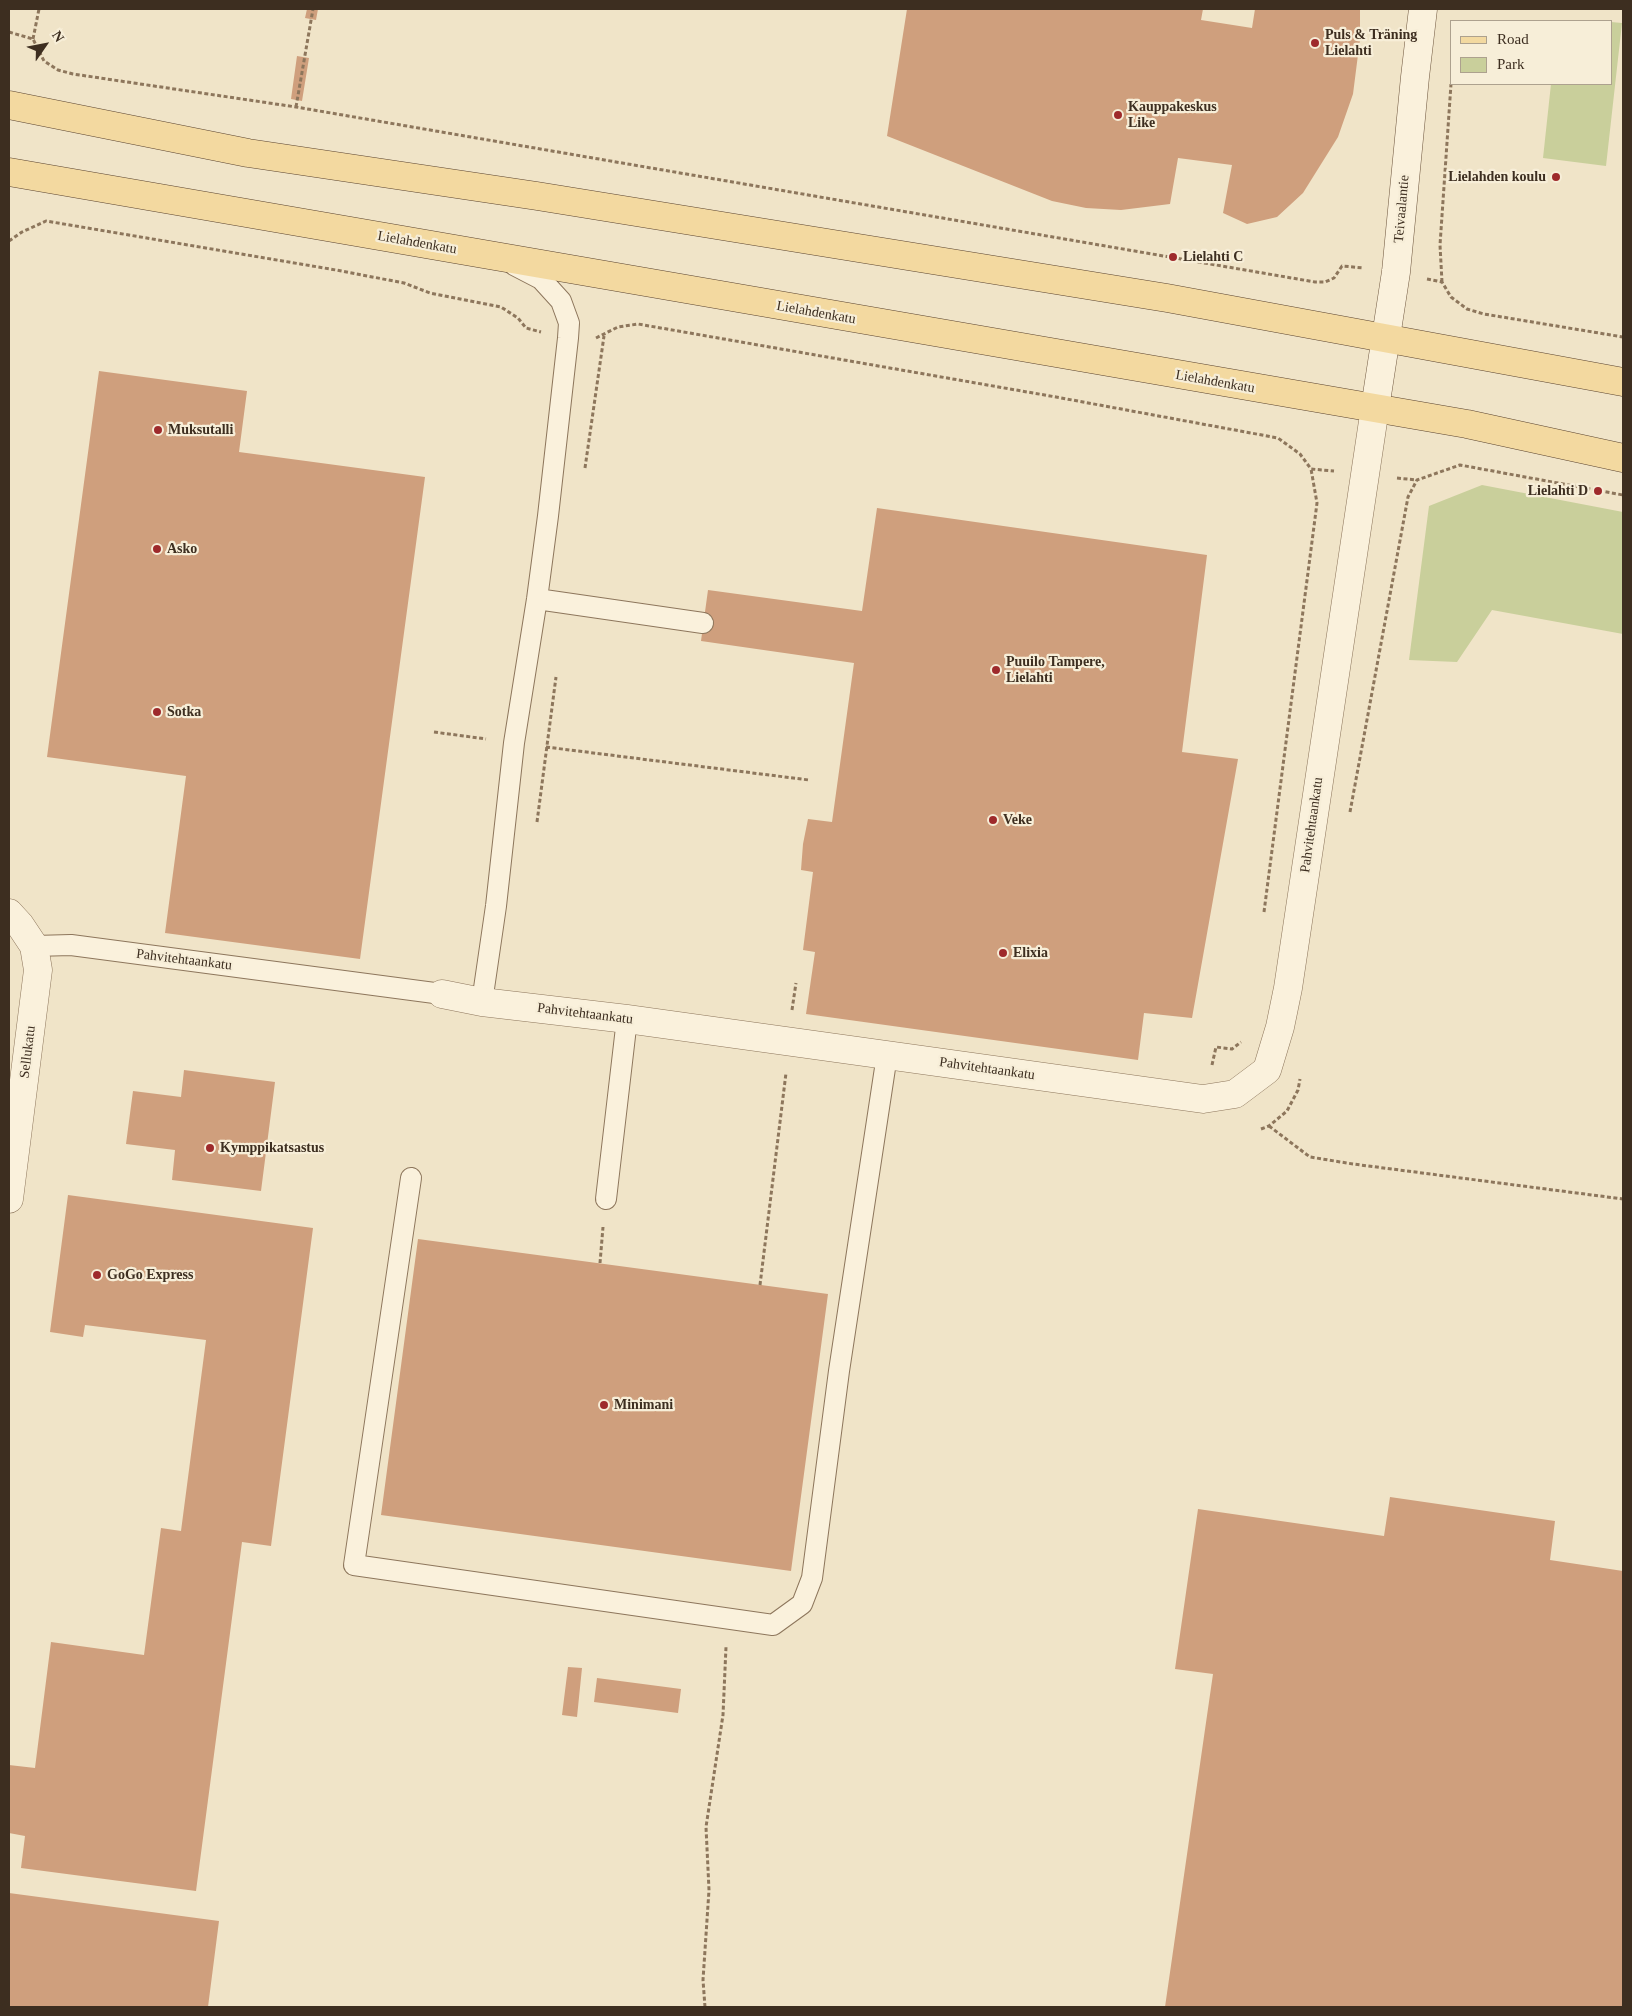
<!DOCTYPE html>
<html>
<head>
<meta charset="utf-8">
<style>
	body { margin:0 }
	#map { position:relative; width:1632px; height:2016px; overflow:hidden; background:#f0e4c8; font-family:Georgia,serif }
	canvas { display:block }
	.frame { position:absolute; inset:0; border:10px solid #3d2e20; pointer-events:none }
	.legend { position:absolute; left:1450px; top:20px; width:162px; height:65px; box-sizing:border-box; background:#f7eed8; border:1px solid #ada18e; margin:0; padding:6px 9px; list-style:none; font-size:15px; color:#3d2e20 }
	.legend li { display:flex; align-items:center; gap:10px; height:25px }
	.legend b { width:25px; border:1px solid #ada18e }
	.north { position:absolute; left:20px; top:20px; width:50px; height:50px; -webkit-text-stroke:4px #f7eed8; paint-order:stroke; rotate:57deg; font-size:14px; font-weight:700; line-height:20px; text-align:center; color:#3d2e20 }
	.north::after { content:''; display:block; margin:auto; width:18px; height:22px; background:#3d2e20; clip-path:polygon(50% 0,100% 100%,50% 72%,0 100%) }
</style>
</head>
<body>
<div id="map">
<canvas width="1632" height="2016"></canvas>
<div class="frame"></div>
<ul class="legend">
<li><b style="height:6px;background:#f3d9a0"></b>Road</li>
<li><b style="height:14px;background:#c9cf9b"></b>Park</li>
</ul>
<div class="north">N</div>
</div>
<script>
const c = document.querySelector('canvas').getContext('2d');
c.lineJoin = 'round';
function paint(path, color) { c.fillStyle = color; c.fill(path, 'evenodd'); }
const poly = rows => new Path2D(rows.map(r => 'M' + r).join(''));
function stroke(path, color, width, dash) { c.strokeStyle = color; c.lineWidth = width; c.lineCap = dash ? 'butt' : 'round'; c.setLineDash(dash || []); c.stroke(path); }
function label(font, color, halo, rows, align = 'center') {
  c.font = font + ' Georgia,serif'; c.lineWidth = 4.5; c.setLineDash([]); c.textBaseline = 'middle'; c.strokeStyle = halo; c.fillStyle = color; for (const [text, x, y, turn = 0] of rows) {
    c.save(); c.translate(x, y); c.rotate((+turn || 0) * Math.PI / 180); c.textAlign = isNaN(turn) ? turn : align; if (halo) c.strokeText(text, 0, 0); c.fillText(text, 0, 0); c.restore();
  }
}
const green = poly([
	[1611,22,1622,23,1606,166,1543,158,1551,84,1611,84],
	[1482,485,1623,512,1623,634,1492,610,1457,662,1409,660,1429,506]
]);
const building = poly([
	[307,9,318,9,316,20,305,18],
	[907,9,1203,9,1201,20,1252,28,1255,9,1360,9,1360,39,1353,94,1338,137,1303,193,1277,217,1247,224,1223,213,1232,165,1178,158,1170,204,1121,210,1086,208,1052,201,887,136],
	[297,56,309,58,302,101,291,99],
	[99,371,247,391,239,452,425,477,360,959,165,933,186,776,47,757],
	[877,508,1207,555,1182,752,1238,759,1192,1018,1144,1013,1138,1060,806,1014,815,952,803,950,813,872,801,870,803,844,808,819,832,822,854,663,701,641,708,590,862,611],
	[184,1070,275,1082,261,1191,172,1180,175,1150,126,1144,133,1091,181,1097],
	[68,1195,313,1228,271,1546,242,1542,196,1891,21,1868,25,1836,9,1833,9,1765,35,1768,51,1642,144,1655,161,1528,181,1531,206,1340,85,1325,83,1337,50,1332],
	[418,1239,828,1294,791,1571,381,1515],
	[1390,1497,1555,1521,1550,1560,1623,1571,1623,2007,1165,2007,1213,1674,1175,1669,1198,1509,1384,1536],
	[568,1667,582,1668,577,1717,562,1715],
	[597,1678,681,1689,678,1713,594,1702],
	[9,1893,219,1921,208,2007,9,2007]
]);
const path = poly([
	[9,32,33,39,44,61,58,70,73,74,296,107,1315,282,1325,282,1334,278,1342,266,1364,268],
	[33,39,39,9],
	[296,107,313,9],
	[9,241,22,232,46,221,336,270,404,283,430,293,501,307,518,318,526,328,541,332],
	[1427,279,1442,282,1451,297,1467,309,1484,314,1623,337],
	[1442,282,1440,245,1451,84],
	[596,338,618,327,638,324,1056,397,1278,438,1300,454,1311,469,1334,471],
	[585,468,604,336],
	[1397,478,1417,480],
	[434,732,486,739],
	[546,747,809,780],
	[1350,812,1408,497,1417,480,1460,465,1623,495],
	[537,822,556,677],
	[1264,912,1317,503,1311,469],
	[792,1010,796,983],
	[1212,1065,1216,1047,1232,1049,1241,1042],
	[1269,1126,1310,1157,1353,1164,1623,1199],
	[1261,1129,1269,1126,1287,1111,1298,1090,1300,1079],
	[600,1263,603,1227],
	[760,1285,786,1073],
	[705,2007,703,1980,709,1890,706,1827,723,1715,726,1647]
]);
const service = poly([
	[537,599,703,623],
	[34,946,71,945,442,994],
	[482,1002,496,906,514,743,537,599,548,516,568,338,569,323,561,301,541,279,514,265],
	[411,1178,354,1565,773,1625,802,1604,812,1578,839,1371,887,1055],
	[606,1199,627,1019]
]);
const minor = poly([
	[9,913,20,925,34,946,38,970,9,1199],
	[442,994,482,1002,627,1019,1203,1099,1235,1094,1267,1070,1280,1027,1288,988,1375,408]
]);
const secondary = poly([
	[1375,408,1396,272,1415,77,1423,9]
]);
const primary = poly([
	[9,105,248,153,537,196,1167,298,1623,382],
	[9,172,1467,424,1623,458]
]);
const markers = [
	[1315,43,5,"#9e2a2b"],
	[1118,115,5,"#9e2a2b"],
	[1556,177,5,"#9e2a2b"],
	[1173,257,5,"#9e2a2b"],
	[158,430,5,"#9e2a2b"],
	[1598,491,5,"#9e2a2b"],
	[157,549,5,"#9e2a2b"],
	[996,670,5,"#9e2a2b"],
	[157,712,5,"#9e2a2b"],
	[993,820,5,"#9e2a2b"],
	[1003,953,5,"#9e2a2b"],
	[210,1148,5,"#9e2a2b"],
	[97,1275,5,"#9e2a2b"],
	[604,1405,5,"#9e2a2b"]
];
const poiNames = [
	["Puls & Träning",1325,35],
	["Lielahti",1325,51],
	["Kauppakeskus",1128,107],
	["Like",1128,123],
	["Lielahden koulu",1546,177,"right"],
	["Lielahti C",1183,257],
	["Muksutalli",168,430],
	["Lielahti D",1588,491,"right"],
	["Asko",167,549],
	["Puuilo Tampere,",1006,662],
	["Lielahti",1006,678],
	["Sotka",167,712],
	["Veke",1003,820],
	["Elixia",1013,953],
	["Kymppikatsastus",220,1148],
	["GoGo Express",107,1275],
	["Minimani",614,1405]
];
const streetNames = [
	["Teivaalantie",1402,209,-85],
	["Lielahdenkatu",417,243,10],
	["Lielahdenkatu",816,313,10],
	["Lielahdenkatu",1215,382,10],
	["Pahvitehtaankatu",1312,825,-82],
	["Pahvitehtaankatu",184,960,7],
	["Pahvitehtaankatu",585,1014,7],
	["Sellukatu",28,1052,-83],
	["Pahvitehtaankatu",987,1069,8]
];
paint(green, '#c9cf9b');
paint(building, '#cf9f7d');
stroke(service, '#8d765c', 22);
stroke(minor, '#8d765c', 29);
stroke(secondary, '#6f573f', 29);
stroke(primary, '#5b4430', 29);
stroke(path, '#8d765c', 3, [4, 2.5]);
stroke(service, '#faf1dc', 20);
stroke(minor, '#faf1dc', 28);
stroke(secondary, '#faf1dc', 28);
stroke(primary, '#f3d9a0', 28);
for (const [x, y, r, color] of markers) { const dot = new Path2D(); dot.arc(x, y, r, 0, 2 * Math.PI); c.fillStyle = color; c.fill(dot); stroke(dot, '#f7eed8', 2); }
label('bold 14px', '#3d2e20', '#f7eed8', poiNames, 'left');
label('14px', '#3d2e20', '#f7eed8', streetNames);
</script>
</body>
</html>
